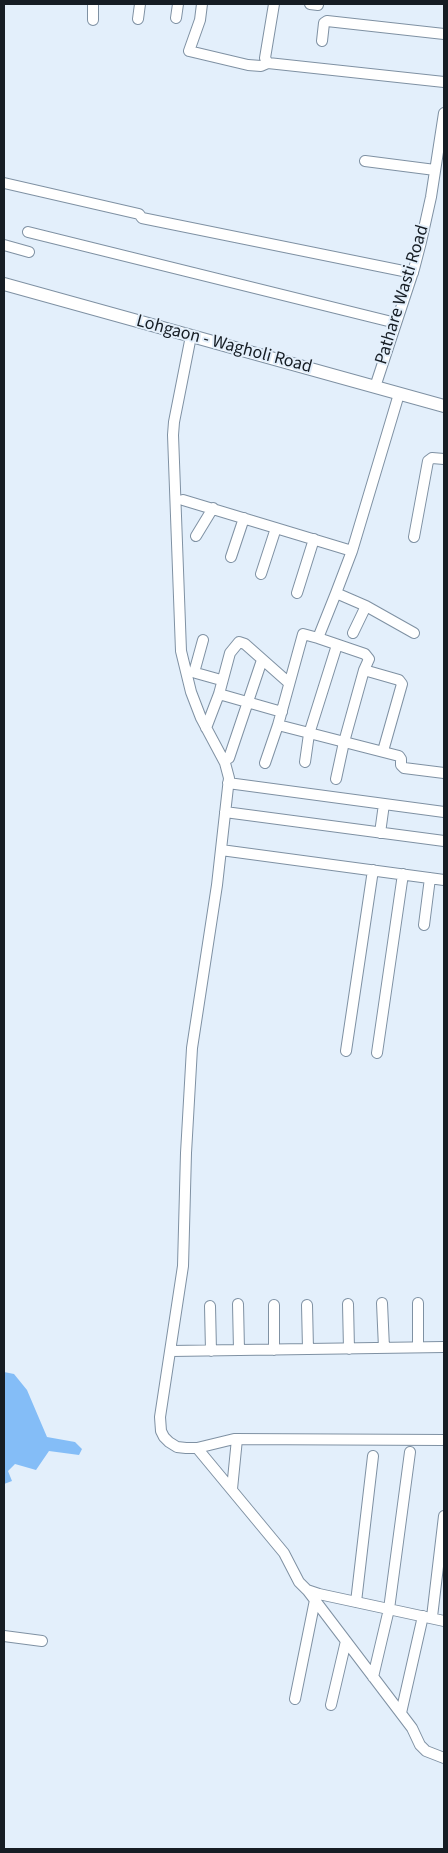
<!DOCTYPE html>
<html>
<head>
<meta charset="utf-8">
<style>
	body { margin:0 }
	#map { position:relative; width:448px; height:1853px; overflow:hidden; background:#e3effb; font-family:"Source Sans 3",sans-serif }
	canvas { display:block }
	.frame { position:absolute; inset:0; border:5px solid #161d24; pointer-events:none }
</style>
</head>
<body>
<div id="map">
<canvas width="448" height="1853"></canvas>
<div class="frame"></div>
</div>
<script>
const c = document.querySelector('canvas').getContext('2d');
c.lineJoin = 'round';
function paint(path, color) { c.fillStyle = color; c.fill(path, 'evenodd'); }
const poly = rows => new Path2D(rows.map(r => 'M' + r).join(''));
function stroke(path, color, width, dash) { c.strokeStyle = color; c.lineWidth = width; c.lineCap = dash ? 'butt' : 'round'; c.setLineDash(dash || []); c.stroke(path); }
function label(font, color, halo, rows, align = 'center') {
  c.font = font + ' "Source Sans 3",sans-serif'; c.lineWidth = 4; c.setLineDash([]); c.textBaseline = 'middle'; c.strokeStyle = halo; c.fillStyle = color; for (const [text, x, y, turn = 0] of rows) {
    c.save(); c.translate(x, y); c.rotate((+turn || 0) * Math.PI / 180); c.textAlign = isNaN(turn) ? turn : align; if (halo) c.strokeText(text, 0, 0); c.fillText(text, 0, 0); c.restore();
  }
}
const water = poly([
	[4,1372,14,1374,27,1390,47,1437,75,1442,82,1449,79,1455,49,1451,36,1470,15,1464,8,1471,12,1481,4,1484]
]);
const minor = poly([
	[93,4,93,20],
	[202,4,200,20,189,51,248,65,261,66,268,63],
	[274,4,265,58,268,63,444,82],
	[310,4,318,5],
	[176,18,178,4],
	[138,19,140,4],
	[322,41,324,23,327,21,444,34],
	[365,161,435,170],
	[4,183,139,214,142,218,413,273],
	[28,232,396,323],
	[4,245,29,252],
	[191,336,174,422,173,435,181,651,191,692,201,718,225,763,229,778,217,885,192,1048,186,1153,183,1266,160,1417,161,1431,164,1437,169,1442,177,1447,186,1448,197,1448,234,1439,444,1440],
	[375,387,414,269,421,242,431,197,444,113],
	[399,394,352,551,336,593,318,638,303,634,278,725,399,756,401,759,401,765,404,768,444,773],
	[183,500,352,551],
	[196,536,213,508],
	[414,537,428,461,432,458,444,459],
	[231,557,244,518],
	[261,574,276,528],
	[297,593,314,539],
	[336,593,366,606,414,633],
	[353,633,366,606],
	[318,638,365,654,369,659,364,670,344,742,336,779],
	[203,640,195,669,196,673,221,680],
	[364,670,399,680,402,684,383,751],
	[219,694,282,712],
	[206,728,219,694,230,653,239,642,245,644,289,683],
	[229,758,262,660],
	[305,762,309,734,337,645],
	[265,763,278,725],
	[228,783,444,812],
	[225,812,444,841],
	[380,833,384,804],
	[221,850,444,880],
	[424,925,430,878],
	[346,1051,373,870],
	[377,1053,403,874],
	[382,1303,384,1348],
	[418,1303,418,1347],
	[238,1304,239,1350],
	[348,1304,349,1349],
	[274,1305,274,1350],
	[307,1305,308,1349],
	[210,1306,211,1351],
	[171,1351,444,1347],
	[197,1448,284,1553,299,1582,307,1590,319,1594,444,1621],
	[232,1489,237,1439],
	[308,1591,412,1728,420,1745,426,1751,444,1758],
	[356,1602,373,1456],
	[432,1617,444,1516],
	[4,1636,42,1641],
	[373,1677,389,1609,410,1452],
	[295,1699,315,1600],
	[331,1705,346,1641],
	[401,1713,423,1616]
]);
const major = poly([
	[4,284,444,406]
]);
const streetNames = [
	["Pathare Wasti Road",403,295,-73],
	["Lohgaon - Wagholi Road",224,345,15]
];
paint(water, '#84bdf7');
stroke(minor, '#7f91a3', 12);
stroke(major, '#7f91a3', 14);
stroke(minor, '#fff', 10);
stroke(major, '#fff', 12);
label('18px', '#161d24', '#e3effb', streetNames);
</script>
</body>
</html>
